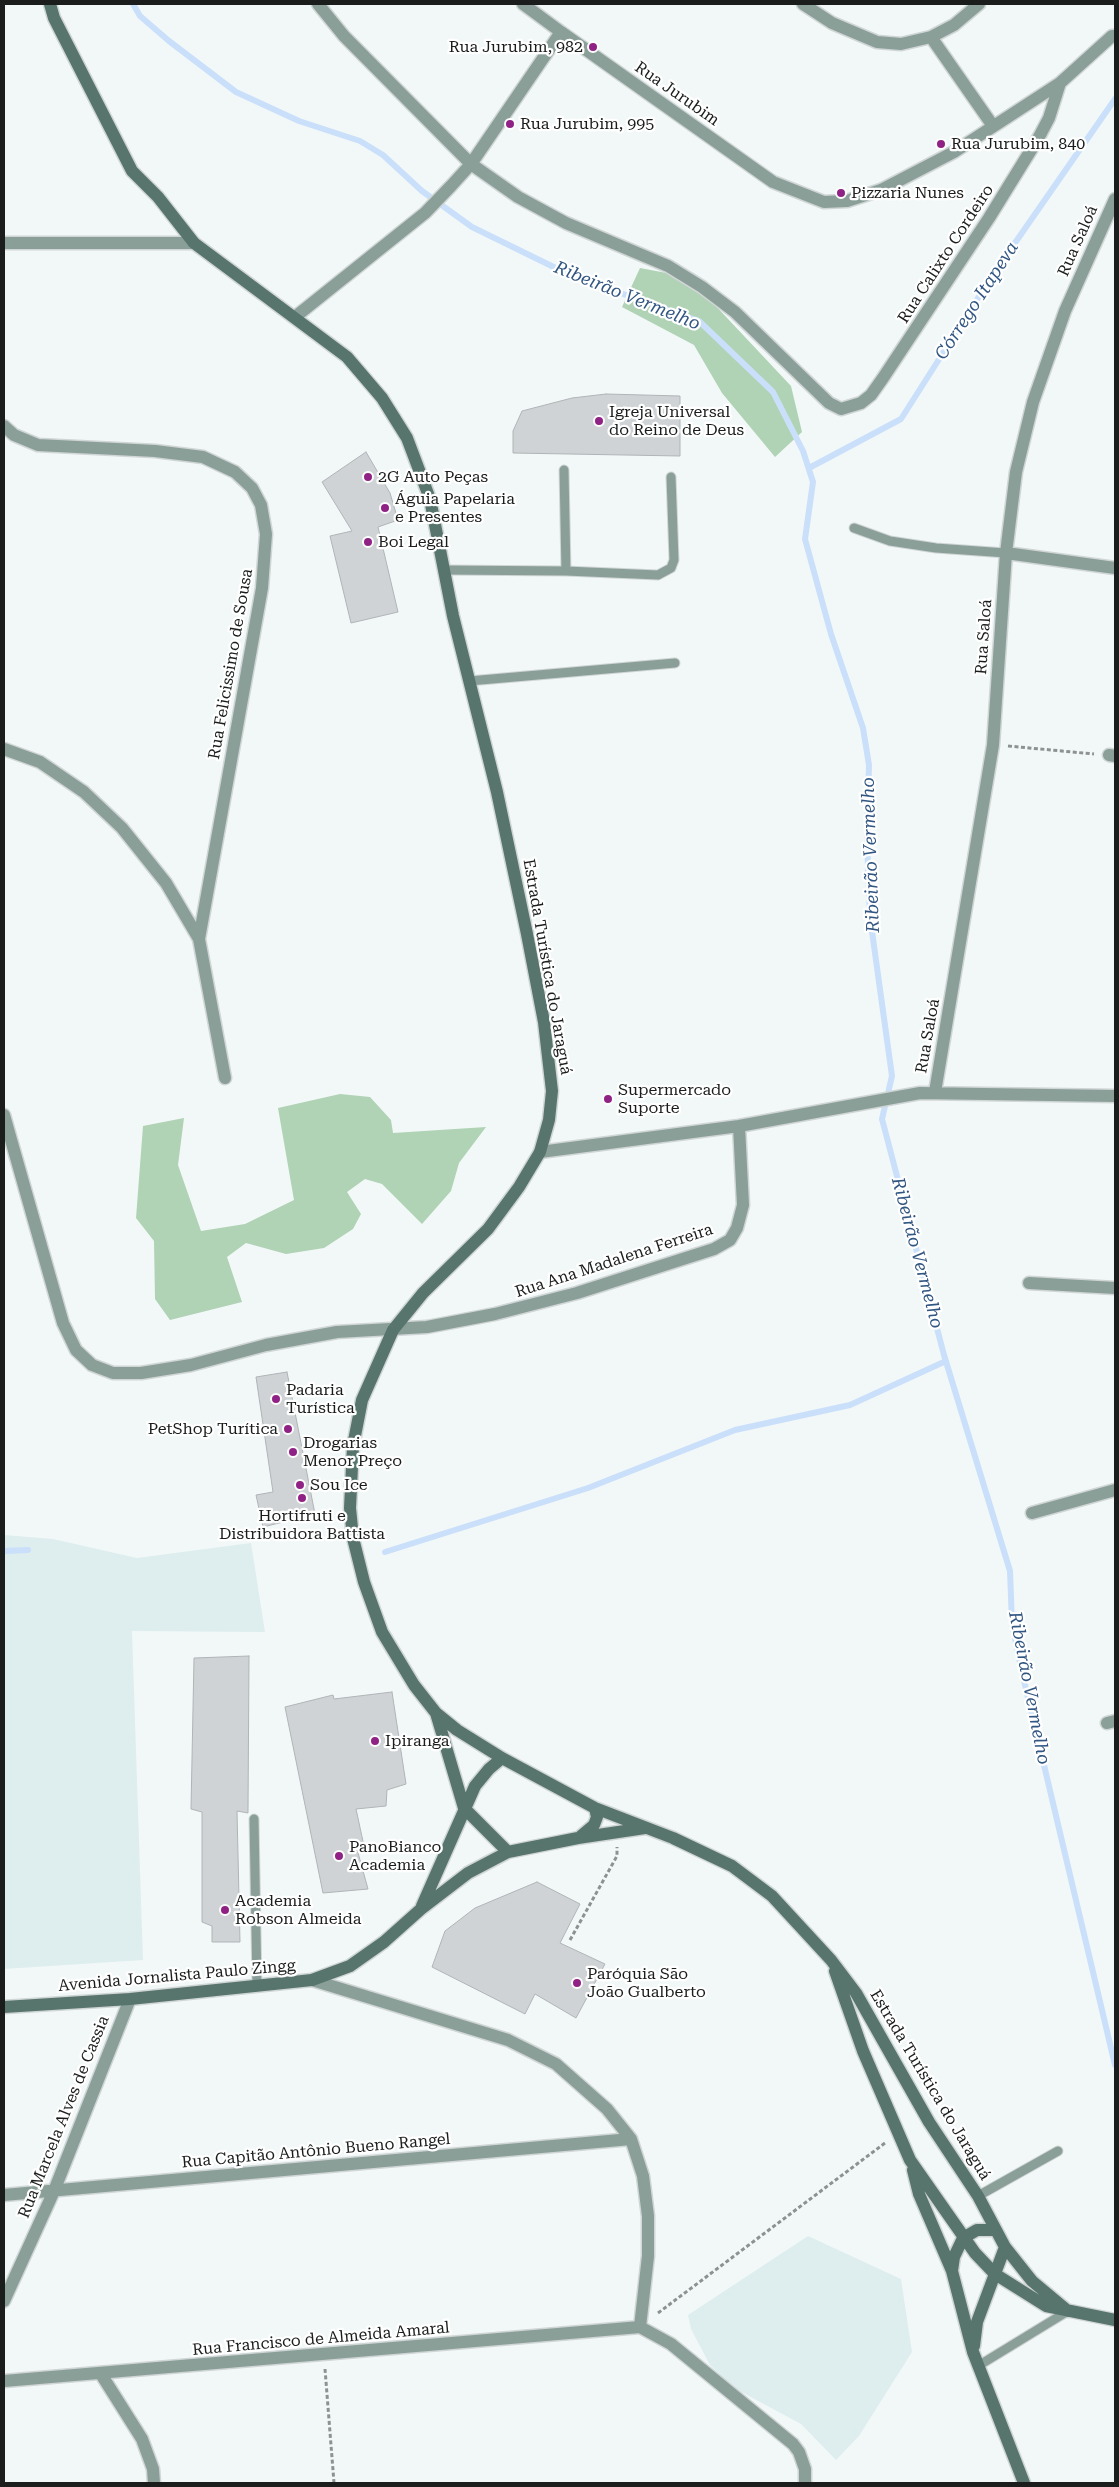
<!DOCTYPE html>
<html>
<head>
<meta charset="utf-8">
<style>
	body { margin:0 }
	#map { position:relative; width:1119px; height:2487px; overflow:hidden; background:#f2f8f8; font-family:"Roboto Serif",serif }
	canvas { display:block }
	.frame { position:absolute; inset:0; border:5px solid #1b1d1d; pointer-events:none }
</style>
</head>
<body>
<div id="map">
<canvas width="1119" height="2487"></canvas>
<div class="frame"></div>
</div>
<script>
const c = document.querySelector('canvas').getContext('2d');
c.lineJoin = 'round';
function paint(path, color) { c.fillStyle = color; c.fill(path, 'evenodd'); }
const poly = rows => new Path2D(rows.map(r => 'M' + r).join(''));
function stroke(path, color, width, dash) { c.strokeStyle = color; c.lineWidth = width; c.lineCap = dash ? 'butt' : 'round'; c.setLineDash(dash || []); c.stroke(path); }
function label(font, color, halo, rows, align = 'center') {
  c.font = font + ' "Roboto Serif",serif'; c.lineWidth = 4.5; c.setLineDash([]); c.textBaseline = 'middle'; c.strokeStyle = halo; c.fillStyle = color; for (const [text, x, y, turn = 0] of rows) {
    c.save(); c.translate(x, y); c.rotate((+turn || 0) * Math.PI / 180); c.textAlign = isNaN(turn) ? turn : align; if (halo) c.strokeText(text, 0, 0); c.fillText(text, 0, 0); c.restore();
  }
}
const built = poly([
	[4,1535,53,1539,137,1558,251,1543,265,1632,132,1631,143,1960,4,1969],
	[808,2236,901,2279,912,2352,859,2436,836,2460,801,2424,734,2388,710,2365,691,2329,688,2315]
]);
const forest = poly([
	[640,268,672,274,713,303,791,386,802,432,775,457,722,393,694,345,622,307],
	[340,1094,370,1097,391,1120,393,1133,486,1127,459,1163,451,1191,422,1224,382,1184,365,1179,347,1192,361,1214,353,1229,324,1248,286,1254,246,1243,227,1257,242,1302,170,1320,155,1299,154,1241,136,1218,143,1126,184,1118,178,1165,201,1231,245,1224,294,1200,278,1108]
]);
const stream = poly([
	[133,4,140,16,169,41,236,92,299,121,360,141,383,155,422,191,472,227,570,275,699,321,773,392,803,451,813,482,805,539,831,634,863,728,869,765,867,841,870,917,892,1076,882,1119,944,1355,1010,1571,1012,1623,1021,1668,1115,2065],
	[809,468,901,419,992,276,1115,99],
	[4,1551,28,1550],
	[385,1552,588,1488,735,1430,850,1405,946,1361]
]);
const building = poly([
	[606,394,680,396,680,456,513,453,513,431,522,411,572,398,606,394],
	[366,452,390,493,398,520,378,527,398,612,351,623,330,536,352,531,322,482,366,452],
	[287,1372,315,1514,263,1527,256,1495,273,1492,256,1377,287,1372],
	[249,1656,248,1813,237,1811,240,1942,212,1942,212,1926,202,1922,202,1812,191,1809,194,1658,249,1656],
	[392,1692,406,1784,387,1790,386,1806,356,1809,364,1846,357,1849,368,1889,323,1893,285,1707,333,1695,334,1699,392,1692],
	[537,1882,580,1904,560,1943,605,1964,576,2018,535,1994,525,2014,432,1967,445,1931,475,1908,537,1882]
]);
const path = poly([
	[1008,746,1094,754],
	[570,1940,617,1856,617,1847],
	[658,2313,885,2143],
	[325,2369,334,2483]
]);
const service = poly([
	[564,470,566,571,658,575,671,568,674,560,671,477],
	[854,528,890,541,936,548,1006,553],
	[445,570,566,571],
	[469,681,675,663],
	[254,1819,257,1987],
	[978,2196,1058,2151],
	[978,2366,1068,2311]
]);
const minor = poly([
	[318,4,344,36,471,164,518,197,566,223,668,266,702,287,735,312,829,403,841,409,861,403,871,395,883,378,989,218,1039,137,1049,118,1060,83],
	[523,4,561,32],
	[803,4,832,23,877,42,901,44,931,37,954,25,979,4],
	[931,37,993,126],
	[4,243,194,243],
	[295,317,425,213,451,186,471,164,561,32,773,182,824,202,847,201,881,190,954,152,1060,83,1112,36,1115,36],
	[4,426,14,435,38,445,155,451,203,457,235,472,252,488,261,505,266,534,262,588,199,939,225,1078],
	[1006,553,1115,568],
	[4,749,40,762,84,792,122,828,166,883,199,939],
	[1109,755,1115,756],
	[935,1092,993,745,1006,553,1016,472,1033,402,1065,311,1115,199],
	[4,1115,63,1323,76,1350,92,1365,113,1373,141,1373,191,1365,266,1345,337,1332,427,1327,495,1314,577,1293,714,1249,730,1240,737,1228,743,1205,739,1126],
	[540,1152,739,1126,920,1093,1115,1096],
	[1029,1283,1115,1288],
	[1032,1513,1115,1490],
	[1107,1723,1115,1721],
	[312,1980,508,2040,556,2064,607,2109,631,2139,643,2176,648,2216,648,2256,640,2327,671,2344,793,2444,799,2452,805,2469,805,2483],
	[4,2195,631,2139],
	[4,2301,54,2191,130,1999],
	[101,2374,142,2439,153,2469,154,2483],
	[4,2381,640,2327]
]);
const secondary = poly([
	[50,4,54,18,132,171,158,197,194,243,347,357,382,398,407,438,430,499,453,616,497,792,527,934,544,1022,552,1091,549,1120,540,1152,519,1187,488,1229,423,1293,393,1330,362,1400,353,1446,350,1508,353,1538,364,1582,382,1632,414,1685,436,1713,457,1730,502,1758,595,1808,673,1838,732,1866,772,1896,831,1960,856,1993,929,2122,978,2196,1005,2247,1032,2281,1068,2311],
	[436,1713,464,1808,508,1852],
	[581,1836,594,1825,597,1817,595,1808],
	[422,1906,475,1786,489,1769,502,1758],
	[835,1971,863,2051,910,2160,975,2253,995,2274,1046,2306,1115,2320],
	[4,2007,130,1999,312,1980,350,1966,384,1942,421,1909,468,1873,508,1852,578,1838,645,1828],
	[913,2170,919,2194,952,2271],
	[995,2230,977,2230,963,2238,954,2257,952,2271,973,2352,1024,2483],
	[974,2346,977,2322,1005,2247]
]);
const markers = [
	[593,47,5,"#8f2284"],
	[510,124,5,"#8f2284"],
	[941,144,5,"#8f2284"],
	[841,193,5,"#8f2284"],
	[599,421,5,"#8f2284"],
	[368,477,5,"#8f2284"],
	[385,508,5,"#8f2284"],
	[368,542,5,"#8f2284"],
	[608,1099,5,"#8f2284"],
	[276,1399,5,"#8f2284"],
	[288,1429,5,"#8f2284"],
	[293,1452,5,"#8f2284"],
	[300,1485,5,"#8f2284"],
	[302,1498,5,"#8f2284"],
	[375,1741,5,"#8f2284"],
	[339,1856,5,"#8f2284"],
	[225,1910,5,"#8f2284"],
	[577,1983,5,"#8f2284"]
];
const poiNames = [
	["Rua Jurubim, 982",583,47,"right"],
	["Rua Jurubim, 995",520,124],
	["Rua Jurubim, 840",951,144],
	["Pizzaria Nunes",851,193],
	["Igreja Universal",609,412],
	["do Reino de Deus",609,430],
	["2G Auto Peças",378,477],
	["Águia Papelaria",395,499],
	["e Presentes",395,517],
	["Boi Legal",378,542],
	["Supermercado",618,1090],
	["Suporte",618,1108],
	["Padaria",286,1390],
	["Turística",286,1408],
	["PetShop Turítica",278,1429,"right"],
	["Drogarias",303,1443],
	["Menor Preço",303,1461],
	["Sou Ice",310,1485],
	["Hortifruti e",302,1516,"center"],
	["Distribuidora Battista",302,1534,"center"],
	["Ipiranga",385,1741],
	["PanoBianco",349,1847],
	["Academia",349,1865],
	["Academia",235,1901],
	["Robson Almeida",235,1919],
	["Paróquia São",587,1974],
	["João Gualberto",587,1992]
];
const streetNames = [
	["Rua Jurubim",677,94,35],
	["Rua Saloá",1078,241,-66],
	["Rua Calixto Cordeiro",946,254,-57],
	["Rua Saloá",984,637,-86],
	["Rua Felicissimo de Sousa",231,664,-80],
	["Estrada Turística do Jaraguá",547,967,80],
	["Rua Saloá",928,1036,-80],
	["Rua Ana Madalena Ferreira",614,1261,-18],
	["Avenida Jornalista Paulo Zingg",177,1976,-5],
	["Estrada Turística do Jaraguá",930,2085,59],
	["Rua Marcela Alves de Cassia",64,2117,-68],
	["Rua Capitão Antônio Bueno Rangel",316,2151,-5],
	["Rua Francisco de Almeida Amaral",321,2339,-5]
];
const waterNames = [
	["Ribeirão Vermelho",627,296,22],
	["Córrego Itapeva",977,301,-57],
	["Ribeirão Vermelho",871,855,-92],
	["Ribeirão Vermelho",917,1253,75],
	["Ribeirão Vermelho",1029,1688,79]
];
paint(built, '#deedee');
paint(forest, '#b0d2b5');
stroke(stream, '#cadffa', 6);
paint(building, '#cfd3d5');
stroke(building, '#b0b4b7', 1);
stroke(service, '#d0d5d5', 11);
stroke(minor, '#d0d5d5', 15);
stroke(secondary, '#d0d5d5', 15);
stroke(path, '#8d9191', 3, [4, 2.5]);
stroke(service, '#8b9f99', 9);
stroke(minor, '#8b9f99', 12);
stroke(secondary, '#57756d', 12);
for (const [x, y, r, color] of markers) { const dot = new Path2D(); dot.arc(x, y, r, 0, 2 * Math.PI); c.fillStyle = color; c.fill(dot); stroke(dot, '#fff', 2); }
label('16px', '#1b1d1d', '#fff', poiNames, 'left');
label('16px', '#1b1d1d', '#fff', streetNames);
label('italic 18px', '#325682', '#fff', waterNames);
</script>
</body>
</html>
